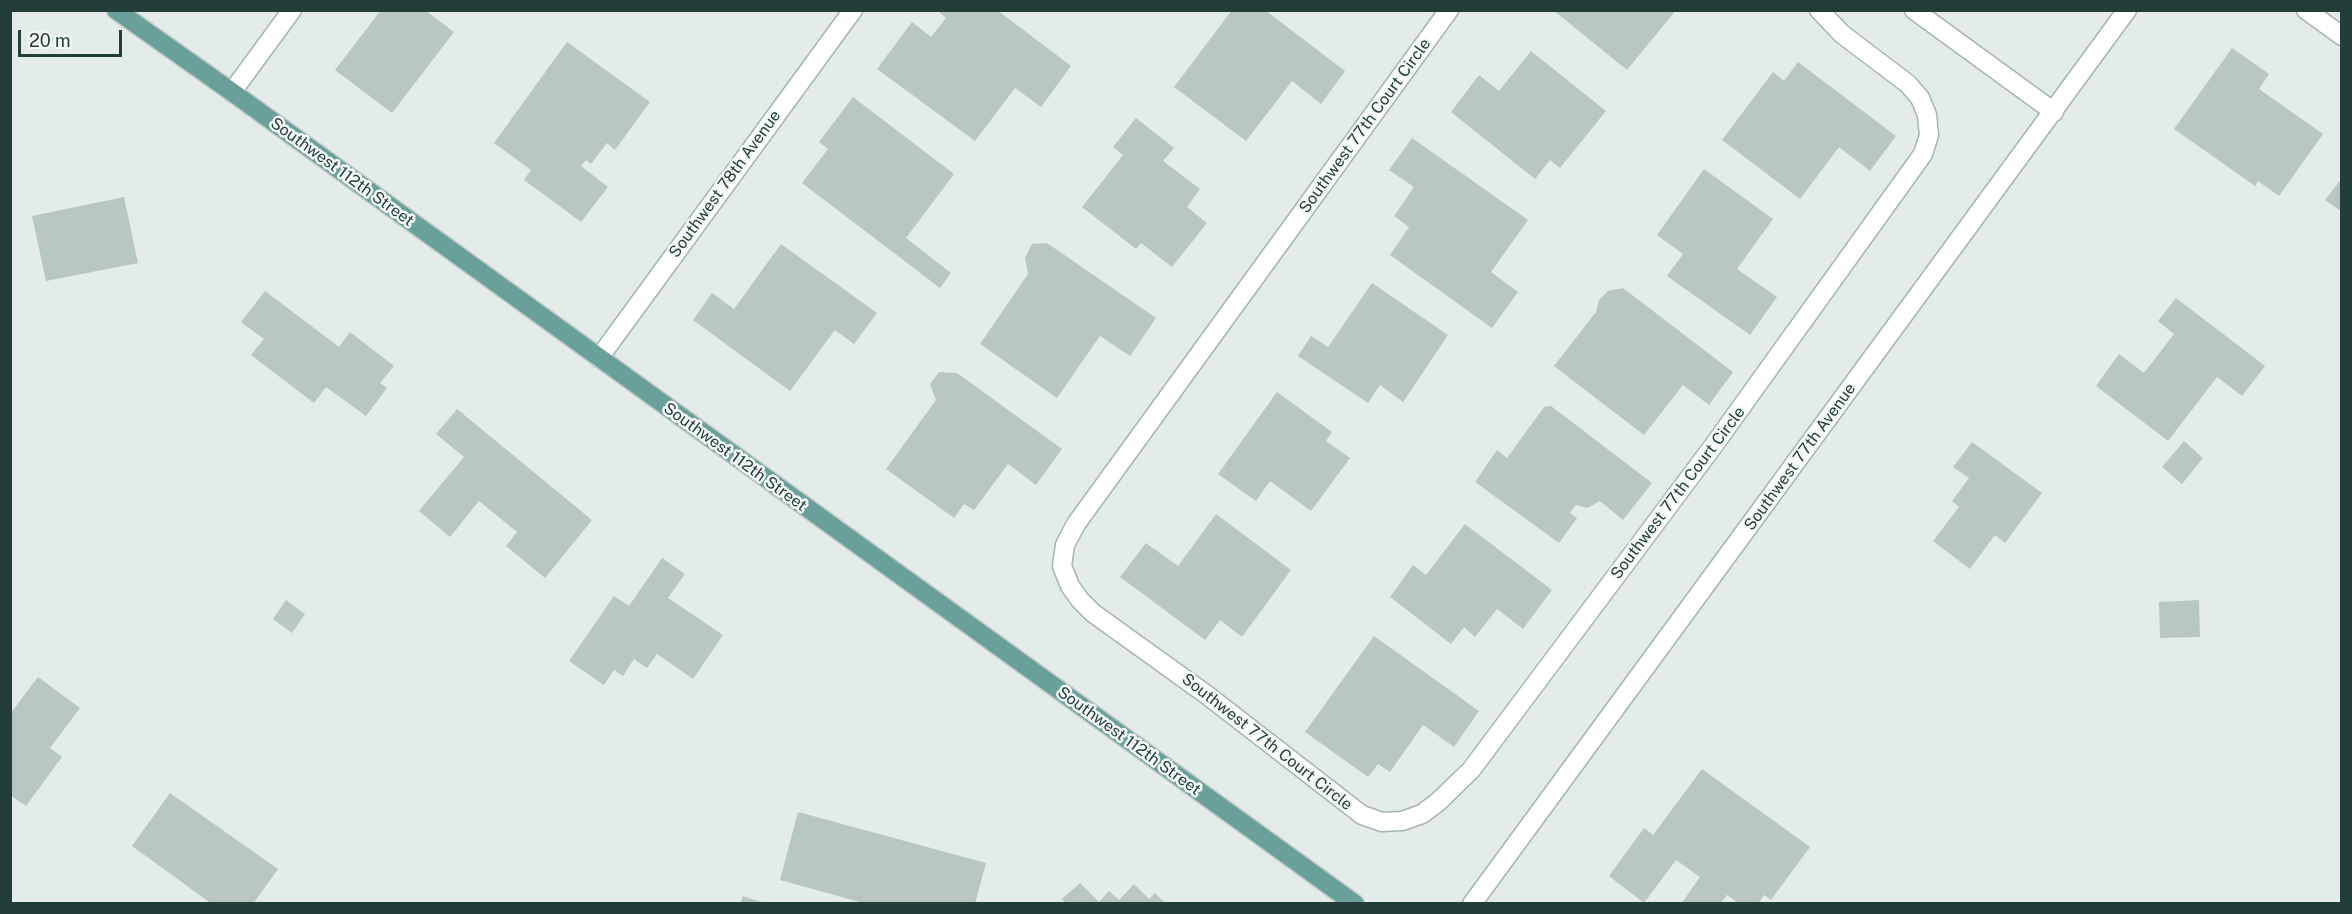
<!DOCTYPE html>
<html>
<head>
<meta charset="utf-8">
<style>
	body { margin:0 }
	#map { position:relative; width:2352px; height:914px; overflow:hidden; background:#e3ece9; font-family:"Public Sans",sans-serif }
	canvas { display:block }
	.frame { position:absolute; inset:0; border:12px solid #233d39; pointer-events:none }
	.scale { position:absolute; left:18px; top:30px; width:104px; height:27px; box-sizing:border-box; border:3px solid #233d39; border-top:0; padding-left:8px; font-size:18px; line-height:21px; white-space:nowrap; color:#233d39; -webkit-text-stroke:4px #f3f9f7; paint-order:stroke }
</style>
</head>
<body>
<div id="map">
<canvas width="2352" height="914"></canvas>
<div class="frame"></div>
<div class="scale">20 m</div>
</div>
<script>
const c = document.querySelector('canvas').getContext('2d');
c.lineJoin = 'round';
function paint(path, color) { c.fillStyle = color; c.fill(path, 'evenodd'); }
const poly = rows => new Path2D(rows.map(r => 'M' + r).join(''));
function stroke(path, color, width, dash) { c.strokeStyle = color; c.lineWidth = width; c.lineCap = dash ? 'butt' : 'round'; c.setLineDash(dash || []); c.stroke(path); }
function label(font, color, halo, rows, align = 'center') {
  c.font = font + ' "Public Sans",sans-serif'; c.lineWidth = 5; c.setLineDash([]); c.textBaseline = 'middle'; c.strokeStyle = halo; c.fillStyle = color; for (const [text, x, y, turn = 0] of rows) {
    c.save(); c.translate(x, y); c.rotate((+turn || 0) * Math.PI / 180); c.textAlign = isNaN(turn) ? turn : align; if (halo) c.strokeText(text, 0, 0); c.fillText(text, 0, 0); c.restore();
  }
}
const building = poly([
	[381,10,425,10,454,32,392,113,335,70],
	[937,10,997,10,1071,66,1041,107,1015,88,975,141,877,69,912,22,931,37,946,18],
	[1232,10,1265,10,1345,71,1321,104,1292,81,1246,141,1174,87],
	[1553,10,1676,10,1627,70],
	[567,42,650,102,615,150,607,143,591,164,586,160,581,166,608,187,581,222,524,180,531,170,494,143],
	[2232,48,2269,74,2259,89,2323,134,2279,196,2258,181,2255,186,2174,129],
	[1531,51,1606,111,1560,168,1550,160,1535,179,1451,112,1479,75,1499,91],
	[1798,62,1896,136,1870,171,1839,147,1800,199,1722,140,1773,72,1784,81],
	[853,97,954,174,906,238,951,273,940,288,802,183,828,149,819,142],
	[1136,118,1174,148,1163,161,1200,189,1187,207,1207,223,1172,267,1141,243,1136,249,1082,207,1123,155,1113,147],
	[1412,138,1528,220,1491,272,1518,292,1492,328,1390,255,1409,227,1394,216,1414,187,1389,170],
	[1704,169,1773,219,1737,269,1777,297,1750,335,1667,276,1683,254,1657,235],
	[2342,178,2342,212,2325,200],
	[124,197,138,263,46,281,32,216],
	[1047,243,1156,318,1130,356,1100,336,1057,398,980,344,1028,274,1025,258,1032,244],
	[781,244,877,313,854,344,835,330,790,391,693,320,712,293,734,309],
	[1372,283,1448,335,1403,402,1380,385,1368,403,1298,356,1311,336,1328,347],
	[1623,288,1733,372,1709,405,1683,385,1644,435,1554,366,1596,312,1599,300,1608,291],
	[265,291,339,347,350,332,394,366,380,383,387,388,366,416,326,387,314,403,251,355,264,339,241,322],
	[2176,298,2265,366,2242,396,2217,377,2168,441,2096,386,2119,354,2144,373,2174,334,2158,321],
	[939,372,957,373,1062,449,1036,485,1008,464,974,510,964,504,954,518,886,469,936,400,930,384],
	[1277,392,1332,432,1326,441,1350,458,1311,511,1270,481,1256,501,1218,474],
	[1551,406,1652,483,1623,520,1600,501,1587,508,1576,505,1570,513,1577,518,1559,543,1475,482,1497,450,1507,458,1544,407],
	[457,409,592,520,545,578,506,546,517,532,479,501,450,537,419,511,464,457,436,434],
	[2184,441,2203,458,2182,484,2162,467],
	[1972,442,2042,493,2005,543,1995,535,1970,569,1933,541,1959,507,1952,501,1969,478,1953,467],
	[1216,514,1291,570,1242,637,1220,620,1205,640,1120,577,1146,543,1178,566],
	[1465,524,1552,590,1523,629,1497,609,1475,637,1464,627,1451,644,1390,597,1413,565,1426,575],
	[662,558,685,574,668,598,723,635,693,679,657,654,647,668,634,659,623,676,614,670,604,685,569,661,614,596,629,606],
	[286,600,305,614,292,633,273,619],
	[2199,600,2200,637,2160,638,2159,602],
	[1374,636,1479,711,1454,747,1423,725,1390,772,1378,764,1368,777,1305,732],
	[38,677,80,708,50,748,62,757,26,806,10,795,10,714],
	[1702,769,1810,847,1771,900,1764,895,1758,904,1739,904,1727,895,1720,904,1681,904,1700,877,1676,860,1644,903,1609,876,1644,828,1653,835],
	[170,793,278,869,253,904,212,904,132,846],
	[798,812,986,863,975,904,867,904,780,880],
	[1080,883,1099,902,1109,891,1119,900,1134,884,1149,899,1155,893,1166,904,1066,904,1062,899],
	[743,896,764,903,764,904,740,904]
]);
const minor = poly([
	[1449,10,1076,524,1065,545,1062,566,1070,586,1080,600,1093,613,1207,695,1362,815,1382,822,1402,821,1422,814,1438,802,1471,770,1714,445,1923,154,1929,135,1927,115,1920,98,1908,84,1842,34,1819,10],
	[1914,10,2054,112],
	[2306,10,2342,36],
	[232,92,292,10],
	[599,358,853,10],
	[1472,904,2127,10]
]);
const major = poly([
	[116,10,232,92,1355,904]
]);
const streetNames = [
	["Southwest 77th Court Circle",1365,126,-54],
	["Southwest 112th Street",342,172,36],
	["Southwest 78th Avenue",725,184,-54],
	["Southwest 112th Street",735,457,36],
	["Southwest 77th Avenue",1800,457,-54],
	["Southwest 77th Court Circle",1678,493,-53],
	["Southwest 112th Street",1129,741,36],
	["Southwest 77th Court Circle",1267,742,38]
];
paint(building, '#b8c7c2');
stroke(minor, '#a6b4b1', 21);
stroke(major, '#c1c9c8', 21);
stroke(minor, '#fff', 18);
stroke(major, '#69a099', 18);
label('16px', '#233d39', '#f3f9f7', streetNames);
</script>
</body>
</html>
